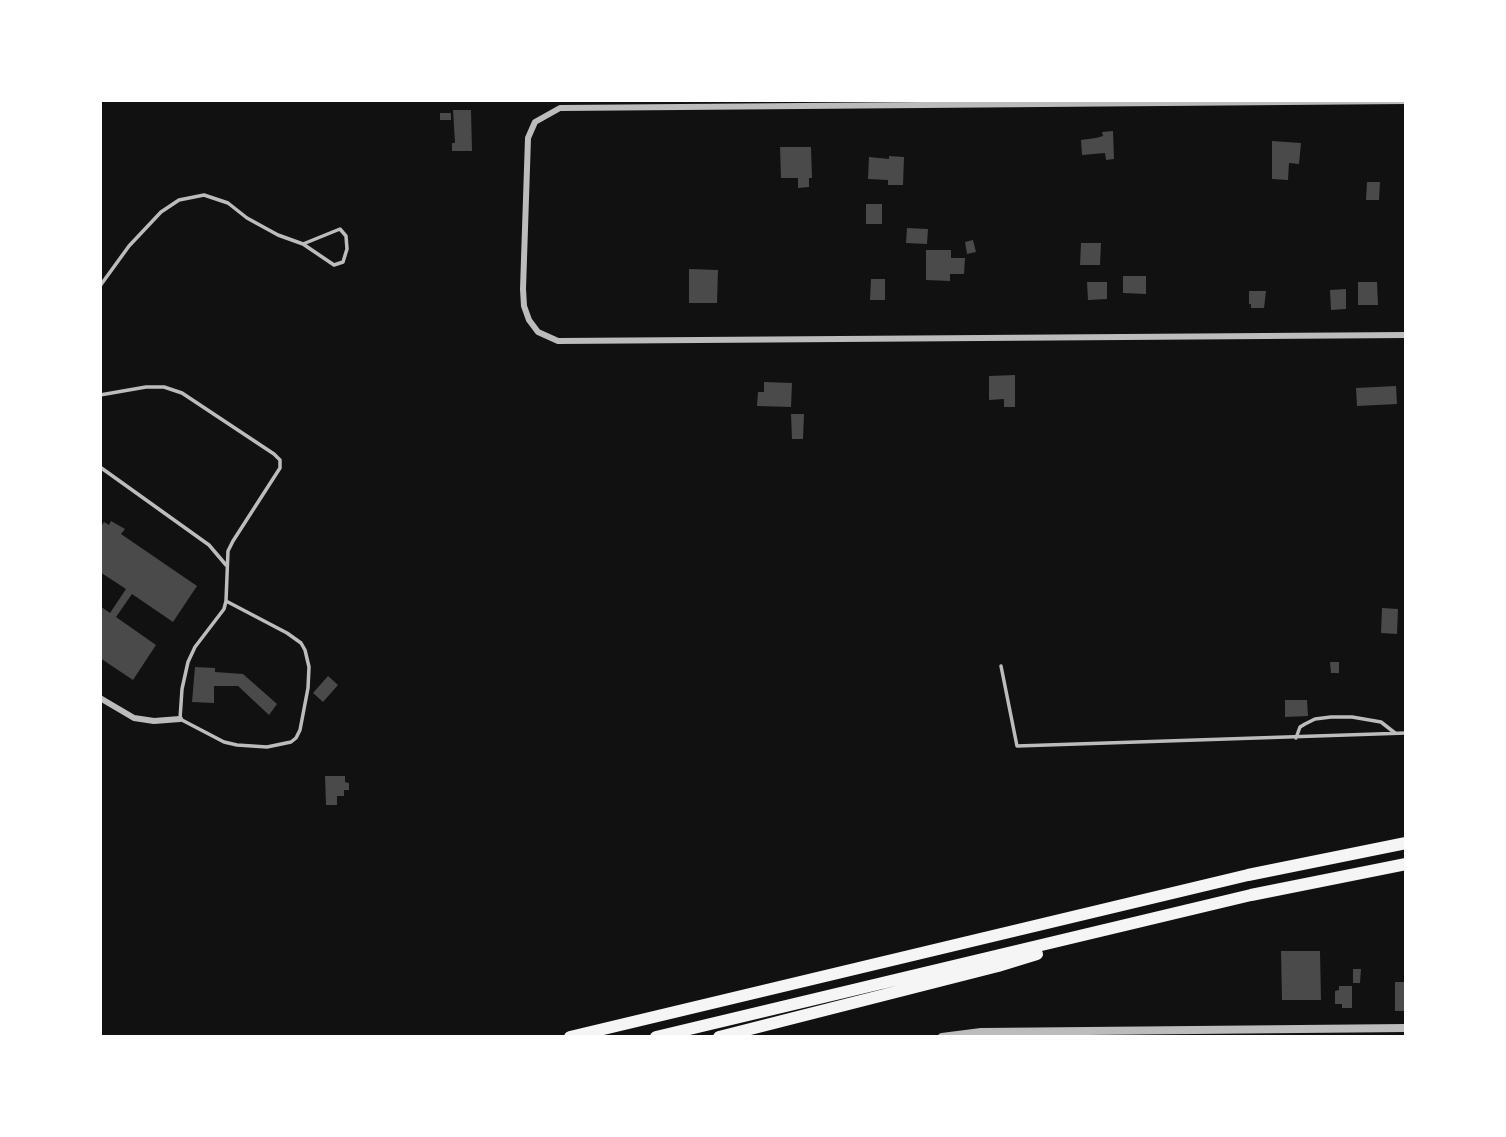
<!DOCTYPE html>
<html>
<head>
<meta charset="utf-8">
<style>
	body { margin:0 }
	#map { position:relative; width:1506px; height:1137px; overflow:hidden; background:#111; font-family:"Asap Condensed",sans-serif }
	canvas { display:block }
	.frame { position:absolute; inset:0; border:102px solid #fff; pointer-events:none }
</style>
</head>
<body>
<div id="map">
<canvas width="1506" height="1137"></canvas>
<div class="frame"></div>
</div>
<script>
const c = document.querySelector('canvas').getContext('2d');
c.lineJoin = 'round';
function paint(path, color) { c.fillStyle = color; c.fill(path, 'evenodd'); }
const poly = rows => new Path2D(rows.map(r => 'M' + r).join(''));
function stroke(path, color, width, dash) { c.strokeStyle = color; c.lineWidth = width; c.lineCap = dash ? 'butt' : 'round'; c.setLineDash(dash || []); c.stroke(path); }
const building = poly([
	[453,110,471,110,472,151,452,151,452,143,455,143],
	[440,113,451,113,451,120,440,120],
	[1113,131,1114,159,1106,160,1105,153,1082,155,1081,140,1096,138,1103,136,1102,132],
	[1272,141,1301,143,1299,164,1289,163,1288,180,1272,179],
	[780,147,811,147,812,178,809,178,809,187,798,188,798,178,781,178],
	[889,156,904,157,903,185,888,185,888,180,868,179,869,157,889,159],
	[1367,182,1380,182,1379,200,1366,200],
	[866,204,882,204,882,224,866,224],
	[907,228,928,229,927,244,906,243],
	[973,240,976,252,967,254,965,242],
	[1081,243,1101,243,1100,265,1080,265],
	[926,250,951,250,951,258,965,258,964,274,950,274,950,281,926,280],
	[689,269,718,270,717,303,689,303],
	[1123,276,1146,276,1146,294,1123,293],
	[871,279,885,279,885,300,870,300],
	[1087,282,1107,282,1107,299,1088,300],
	[1358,282,1377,282,1378,305,1358,305],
	[1346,289,1346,309,1331,310,1330,290],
	[1249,291,1266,291,1264,308,1251,308,1251,304,1249,304],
	[1015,375,1015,407,1004,407,1004,399,989,400,989,376],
	[764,382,792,383,791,407,757,406,758,392,764,392],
	[1396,386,1397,404,1357,406,1356,388],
	[791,414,804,414,803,439,792,439],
	[111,521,125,529,121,534,197,586,173,622,132,594,116,617,156,645,133,680,100,658,100,606,110,613,126,589,100,572,100,528,104,522,109,525],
	[1382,608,1398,609,1397,634,1381,633],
	[1330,662,1339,662,1339,673,1331,673],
	[195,667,215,668,215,672,243,674,277,704,269,715,238,686,214,686,214,703,192,702],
	[328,676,338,685,323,702,313,693],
	[1285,700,1307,700,1308,716,1285,717],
	[325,776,345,776,345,782,349,783,349,790,344,790,344,796,337,796,337,805,326,805],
	[1281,951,1320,951,1321,1000,1282,1000],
	[1353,969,1361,969,1360,983,1353,983],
	[1395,982,1406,982,1406,1011,1395,1011],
	[1339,986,1352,986,1352,1008,1342,1008,1342,1004,1335,1004,1335,991,1339,990]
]);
const service = poly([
	[100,286,129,246,161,212,179,200,204,195,228,203,247,218,278,235,303,244,334,265,343,262,347,249,346,236,340,229,303,244],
	[100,395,146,387,164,387,182,393,274,454,280,460,280,468,233,541,228,551,226,601,224,609,195,647,188,662,182,689,180,719,224,742,237,745,267,747,291,742,296,738,300,730,308,688,309,667,305,650,301,643,287,633,226,601],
	[100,467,209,545,226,565],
	[1001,666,1017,746,1406,733],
	[1296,738,1300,727,1305,724,1315,719,1331,717,1352,717,1381,722,1395,733]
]);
const minor = poly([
	[1406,101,560,108,535,122,528,138,523,289,524,306,529,320,538,332,558,341,1406,335],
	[100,698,134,718,154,721,180,719]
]);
const tertiary = poly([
	[942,1037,981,1032,1406,1028]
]);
const motorway = poly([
	[570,1037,1248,875,1406,843],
	[656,1037,1251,895,1406,864],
	[719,1037,998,966,1037,954]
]);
paint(building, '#4a4a4a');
stroke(service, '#bcbcbc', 3.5);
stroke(minor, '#bcbcbc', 6);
stroke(tertiary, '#bcbcbc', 8);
stroke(motorway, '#f5f5f5', 12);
</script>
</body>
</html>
